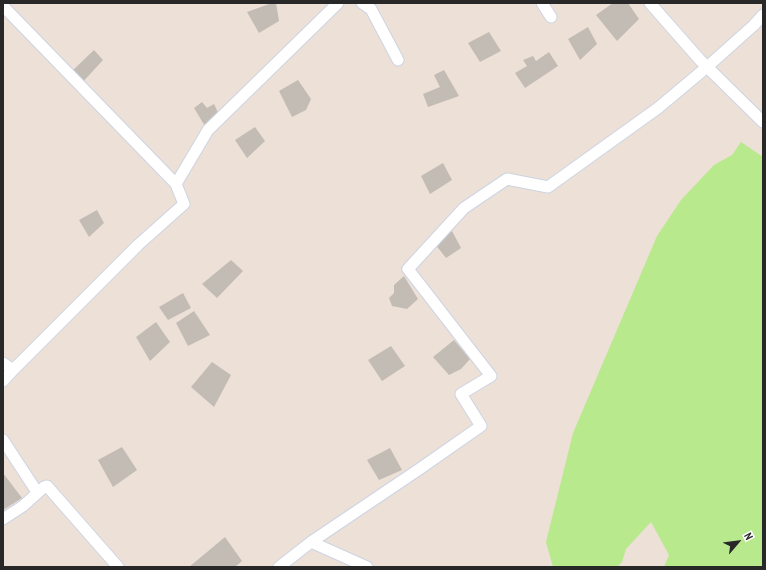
<!DOCTYPE html>
<html>
<head>
<meta charset="utf-8">
<style>
	body { margin:0 }
	#map { position:relative; width:766px; height:570px; overflow:hidden; background:#ece0d7; font-family:"PT Sans Narrow",sans-serif }
	canvas { display:block }
	.frame { position:absolute; inset:0; border:4px solid #282828; pointer-events:none }
	.north { position:absolute; left:718px; top:522px; width:40px; height:40px; -webkit-text-stroke:3px #fff; paint-order:stroke; rotate:62deg; font-size:11px; font-weight:700; line-height:16px; text-align:center; color:#282828 }
	.north::after { content:''; display:block; margin:auto; width:14px; height:18px; background:#282828; clip-path:polygon(50% 0,100% 100%,50% 72%,0 100%) }
</style>
</head>
<body>
<div id="map">
<canvas width="766" height="570"></canvas>
<div class="frame"></div>
<div class="north">N</div>
</div>
<script>
const c = document.querySelector('canvas').getContext('2d');
c.lineJoin = 'round';
function paint(path, color) { c.fillStyle = color; c.fill(path, 'evenodd'); }
const poly = rows => new Path2D(rows.map(r => 'M' + r).join(''));
function stroke(path, color, width, dash) { c.strokeStyle = color; c.lineWidth = width; c.lineCap = dash ? 'butt' : 'round'; c.setLineDash(dash || []); c.stroke(path); }
const green = poly([
	[741,142,763,157,763,567,664,567,669,555,651,522,626,549,622,562,617,567,553,567,546,542,573,433,657,236,681,200,714,165,732,155]
]);
const building = poly([
	[272,3,276,3,279,21,259,33,247,12],
	[613,3,628,3,639,19,617,41,596,15],
	[588,27,597,44,580,60,568,39],
	[489,32,501,51,480,62,468,43],
	[94,50,103,60,80,85,70,73],
	[549,52,558,66,525,88,515,73,527,66,523,60,533,56,536,61],
	[444,70,459,96,428,107,423,94,440,87,434,75],
	[298,80,311,99,306,110,292,117,279,91],
	[202,102,207,108,214,104,221,119,208,131,194,108],
	[255,127,265,141,247,158,235,140],
	[443,163,452,180,430,194,421,176],
	[97,210,104,223,89,237,79,220],
	[452,231,461,248,446,258,435,244],
	[231,260,243,271,217,298,202,284],
	[404,276,418,299,407,309,392,306,389,298,394,293,394,285],
	[183,293,191,308,168,320,159,307],
	[194,311,210,335,188,346,176,323],
	[156,322,170,342,150,361,136,337],
	[454,340,470,359,461,369,449,375,433,357],
	[391,346,405,366,382,381,368,360],
	[212,362,231,375,214,407,191,387],
	[122,447,137,470,113,487,98,460],
	[390,448,402,470,379,480,367,460],
	[3,473,22,498,3,510],
	[225,537,242,561,235,567,189,567]
]);
const minor = poly([
	[362,3,371,9,398,60],
	[542,3,551,17],
	[650,3,700,60,763,122],
	[3,6,176,184,184,204,138,245,13,370],
	[176,184,208,130,338,3],
	[3,363,13,370,3,381],
	[3,440,37,492],
	[3,519,23,506,44,487,47,486,118,567],
	[311,542,418,470,481,426,461,394,491,376,408,269,464,208,507,179,548,187,658,108,707,67,754,25,763,15],
	[279,567,311,542,367,567]
]);
paint(green, '#b8e98d');
paint(building, '#c3bcb4');
stroke(minor, '#cdd4e3', 13);
stroke(minor, '#fff', 11);
</script>
</body>
</html>
